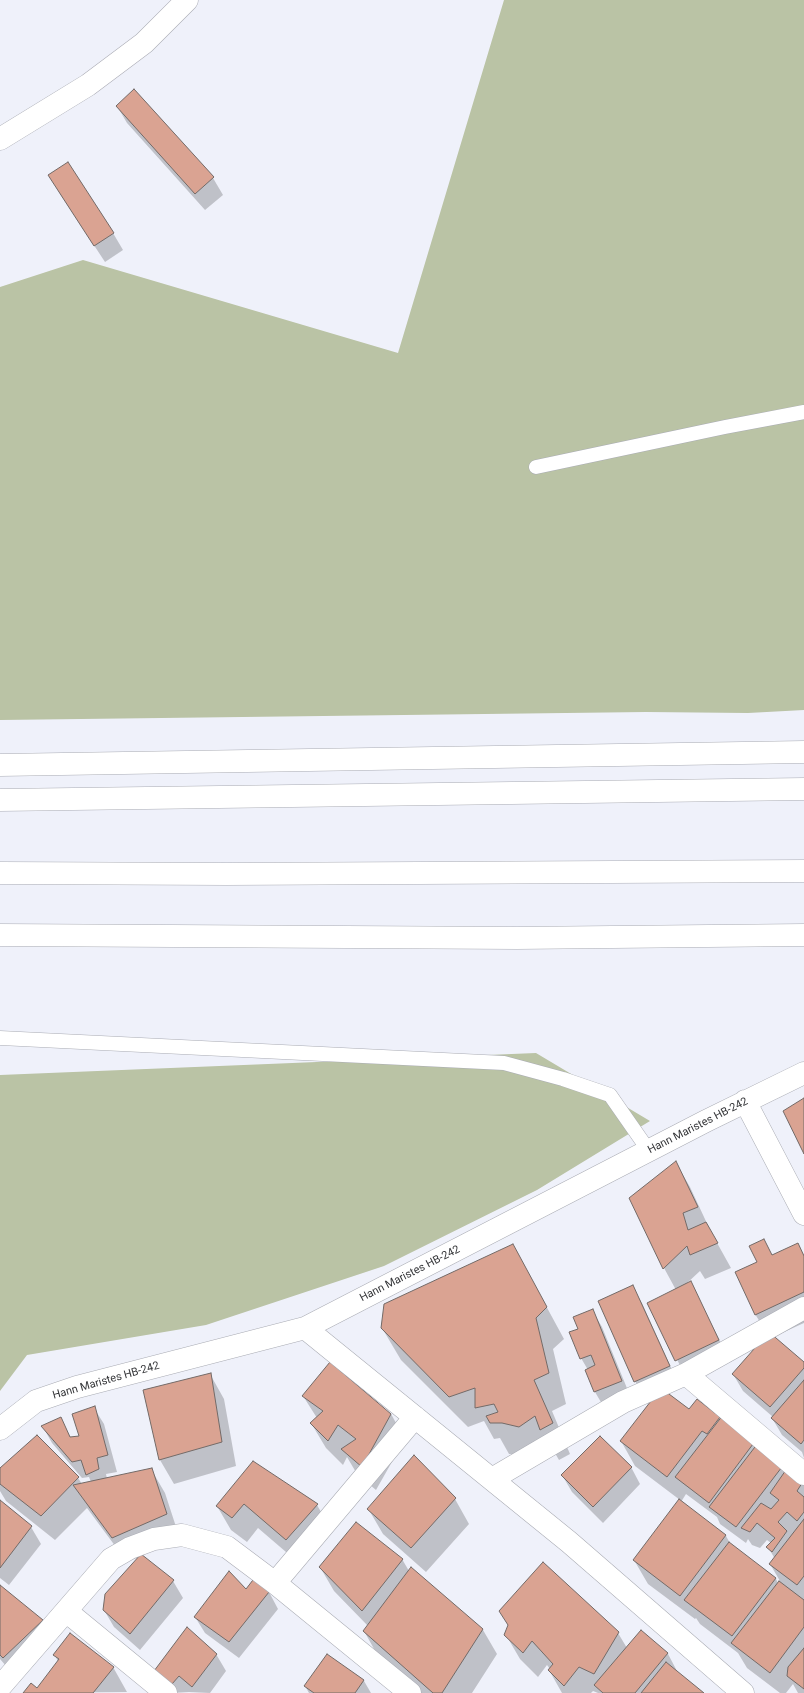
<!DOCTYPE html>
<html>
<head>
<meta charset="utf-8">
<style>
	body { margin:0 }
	canvas { display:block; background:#eff1fa }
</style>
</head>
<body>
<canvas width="804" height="1693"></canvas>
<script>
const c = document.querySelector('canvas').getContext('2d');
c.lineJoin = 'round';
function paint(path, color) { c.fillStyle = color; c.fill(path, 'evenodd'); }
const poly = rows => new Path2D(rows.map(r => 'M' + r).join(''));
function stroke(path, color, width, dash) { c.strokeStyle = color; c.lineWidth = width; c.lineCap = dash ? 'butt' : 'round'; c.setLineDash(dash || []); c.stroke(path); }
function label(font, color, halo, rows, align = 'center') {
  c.font = font + ' Roboto,sans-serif'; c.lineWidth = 3; c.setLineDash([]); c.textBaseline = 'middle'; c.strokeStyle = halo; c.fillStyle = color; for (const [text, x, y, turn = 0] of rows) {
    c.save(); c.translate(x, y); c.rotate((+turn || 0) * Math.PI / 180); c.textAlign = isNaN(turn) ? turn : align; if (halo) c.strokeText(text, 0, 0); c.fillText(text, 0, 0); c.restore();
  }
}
const green = poly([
	[504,0,804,0,804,710,748,713,646,712,0,720,0,287,83,260,398,353],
	[536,1053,650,1121,537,1190,384,1266,206,1325,27,1355,0,1391,0,1075]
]);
const shadow = poly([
	[134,91,213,178,223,195,205,210,127,123,117,106],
	[59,192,113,233,123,250,105,262],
	[676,1163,690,1187,711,1232,731,1268,705,1279,700,1271,686,1284,691,1283,728,1357,686,1377,648,1303,676,1290,664,1268],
	[764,1240,773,1256,798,1244,804,1255,804,1323,773,1337,804,1364,804,1458,802,1452,782,1435,772,1418,773,1417,743,1391,733,1374,768,1335,755,1314,758,1263],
	[513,1245,564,1339,553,1349,566,1404,552,1411,570,1454,559,1460,552,1448,521,1454,509,1454,500,1438,494,1439,484,1421,468,1427,401,1360,382,1328],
	[632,1286,642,1303,678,1383,663,1390,690,1411,719,1418,804,1483,804,1693,798,1693,793,1684,786,1693,780,1693,747,1668,738,1653,700,1624,696,1618,695,1619,648,1584,634,1560,680,1500,635,1466,621,1441,658,1392,645,1398,635,1381,599,1301],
	[686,1494,717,1517,720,1524,746,1543,748,1539,752,1545,760,1548,767,1540,771,1543,768,1547,775,1559,770,1564,780,1581,778,1583,776,1579,731,1545,726,1536,681,1502],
	[592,1310,602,1327,631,1398,605,1409,595,1392,586,1370,588,1370,581,1358,579,1329],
	[210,1374,224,1399,236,1466,174,1484,160,1460,144,1391],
	[303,1396,391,1414,405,1439,376,1490,357,1474,347,1457,343,1465,326,1448,311,1423,317,1418],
	[94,1408,104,1424,117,1472,106,1474,107,1479,151,1469,165,1493,180,1539,141,1556,173,1581,183,1598,140,1650,114,1627,104,1610,141,1556,127,1562,87,1508,55,1540,6,1501,0,1491,0,1469,37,1436,78,1478,82,1484,91,1482,89,1477,82,1478,52,1443,43,1427,61,1419,71,1438,80,1436],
	[414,1457,455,1499,469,1524,426,1572,383,1534,369,1510],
	[253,1462,317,1505,331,1529,300,1564,258,1528,247,1542,231,1530,217,1506],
	[631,1467,640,1484,603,1523,572,1492,562,1475],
	[0,1501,31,1527,41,1544,9,1585,0,1578],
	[402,1559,409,1571,411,1568,483,1630,497,1654,472,1693,420,1693,378,1656,364,1631,368,1626,334,1591,320,1567],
	[0,1586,42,1620,52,1637,13,1674,0,1659],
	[246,1590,269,1592,278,1609,239,1658,205,1633,195,1617],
	[641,1632,668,1654,677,1671,676,1672,702,1693,598,1693,593,1691,591,1693,562,1693,549,1670,550,1669,547,1665,538,1677,520,1659,506,1635,618,1633,627,1648],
	[216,1654,226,1671,210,1693,189,1692,172,1693,155,1671],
	[55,1655,113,1667,127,1692,24,1693,37,1689,58,1662],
	[327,1655,364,1681,371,1693,309,1693,305,1686]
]);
const building = poly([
	[134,89,214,177,195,194,116,106,134,89],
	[68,162,114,233,94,246,48,175,68,162],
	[804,1098,804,1154,783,1111,804,1098],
	[676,1161,698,1207,683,1213,688,1230,706,1222,718,1243,690,1255,687,1246,663,1269,629,1198,676,1161],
	[764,1239,772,1255,798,1243,804,1256,804,1292,755,1315,735,1272,757,1262,749,1246,764,1239],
	[513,1244,547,1307,536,1318,549,1373,534,1380,553,1423,540,1430,535,1416,519,1427,502,1423,490,1423,486,1416,498,1412,494,1404,475,1408,475,1388,449,1397,381,1328,384,1304,513,1244],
	[691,1281,719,1340,675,1361,647,1303,691,1281],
	[633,1285,670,1366,634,1382,598,1301,633,1285],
	[593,1309,622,1381,594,1392,585,1370,595,1365,591,1355,580,1359,569,1332,578,1329,573,1317,593,1309],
	[769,1332,804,1362,804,1368,770,1407,732,1374,769,1332],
	[330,1362,391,1414,362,1467,341,1449,356,1439,338,1425,328,1441,310,1423,323,1411,302,1396,330,1362],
	[211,1373,222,1442,159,1460,143,1390,211,1373],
	[804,1380,804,1440,801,1444,771,1418,804,1380],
	[661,1388,689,1409,697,1399,720,1417,707,1434,702,1431,667,1477,620,1441,661,1388],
	[95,1406,108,1455,97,1458,99,1469,86,1475,81,1460,72,1462,41,1426,61,1417,70,1437,79,1436,72,1414,95,1406],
	[723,1415,756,1440,709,1503,675,1477,723,1415],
	[37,1435,79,1477,41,1516,0,1484,0,1468,37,1435],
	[600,1436,632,1467,593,1507,561,1475,600,1436],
	[758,1443,785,1463,736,1527,709,1507,758,1443],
	[414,1455,456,1498,411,1548,367,1509,414,1455],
	[253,1461,318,1504,286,1540,244,1504,232,1518,216,1506,253,1461],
	[788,1467,804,1480,797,1491,804,1497,804,1512,797,1521,787,1512,778,1522,787,1531,772,1552,766,1547,775,1538,757,1523,750,1532,741,1528,761,1503,771,1509,779,1500,770,1493,788,1467],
	[152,1468,167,1514,112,1538,73,1485,152,1468],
	[679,1499,726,1535,680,1596,633,1560,679,1499],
	[0,1500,32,1526,0,1568,0,1500],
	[804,1519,804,1576,797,1585,769,1564,804,1519],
	[356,1522,403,1559,362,1611,319,1567,356,1522],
	[729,1542,776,1578,732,1636,684,1600,729,1542],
	[141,1554,174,1580,130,1634,103,1610,105,1594,141,1554],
	[543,1562,619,1632,594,1674,579,1667,564,1686,548,1670,553,1664,532,1641,523,1653,504,1635,508,1625,499,1611,543,1562],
	[411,1567,483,1629,442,1693,433,1693,363,1631,411,1567],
	[229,1571,246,1589,256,1576,269,1592,229,1642,194,1617,229,1571],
	[779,1581,804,1600,804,1627,770,1673,731,1643,779,1581],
	[0,1585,43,1620,3,1658,0,1655,0,1585],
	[187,1627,217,1654,192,1687,179,1676,172,1684,154,1671,187,1627],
	[641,1630,668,1653,635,1693,603,1693,594,1685,641,1630],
	[70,1633,114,1667,93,1693,23,1693,31,1683,37,1688,59,1659,53,1655,70,1633],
	[804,1648,804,1689,787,1676,788,1667,804,1648],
	[327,1654,364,1680,355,1693,314,1693,304,1686,327,1654],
	[666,1662,704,1693,641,1693,666,1662]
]);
const lane = poly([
	[536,467,725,427,804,412],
	[0,1038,504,1063,563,1079,610,1095,649,1151]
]);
const street = poly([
	[0,139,88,85,144,43,187,0],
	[745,1101,804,1214],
	[305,1328,569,1542,743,1693],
	[686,1374,804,1474],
	[0,1429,36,1401,77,1387,305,1328,706,1121,804,1073],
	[492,1479,623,1402,686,1374,804,1308],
	[275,1583,415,1417],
	[66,1611,166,1693],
	[0,1687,111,1559,130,1548,154,1539,182,1535,227,1547,275,1583,410,1693]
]);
const highway = poly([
	[0,765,804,752],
	[0,800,804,789],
	[0,873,227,874,804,871],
	[0,935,517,938,804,935]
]);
const streetNames = [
	["Hann Maristes HB-242",698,1126,-27],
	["Hann Maristes HB-242",410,1274,-27],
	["Hann Maristes HB-242",106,1381,-16]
];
paint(green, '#bac3a5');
paint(shadow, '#0003');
paint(building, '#daa392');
stroke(building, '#736a67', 1);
stroke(lane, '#aaacb4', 15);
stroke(street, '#aaacb4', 23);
stroke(highway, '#aaacb4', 23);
stroke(lane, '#fff', 14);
stroke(street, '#fff', 22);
stroke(highway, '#fff', 22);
label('11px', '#353639', '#fff', streetNames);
</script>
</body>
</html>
